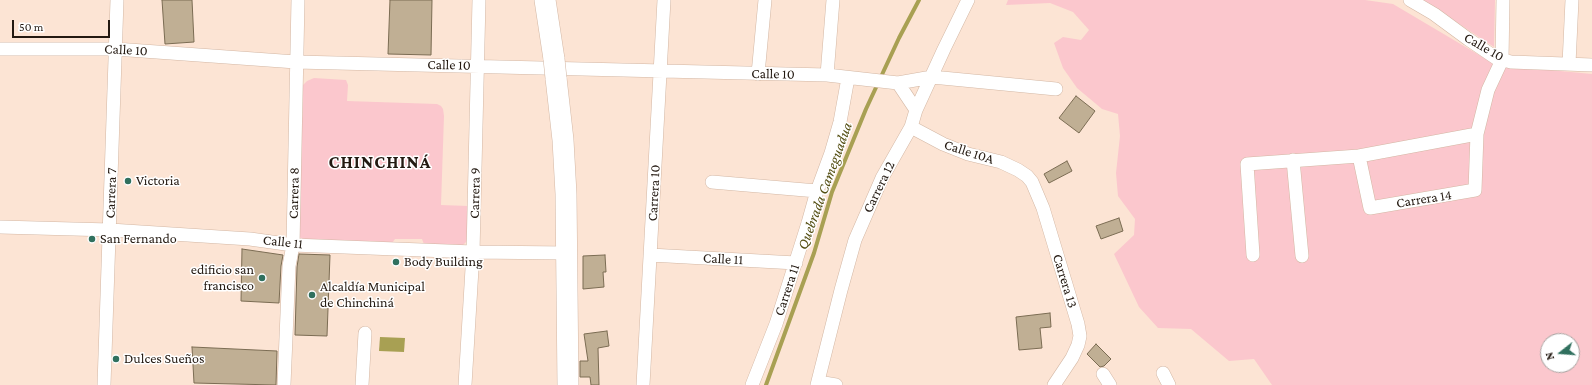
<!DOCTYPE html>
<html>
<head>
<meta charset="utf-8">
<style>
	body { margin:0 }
	#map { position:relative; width:1592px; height:385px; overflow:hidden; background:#fce4d4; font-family:"Crimson Pro",serif }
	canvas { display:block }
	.north { position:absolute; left:1540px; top:333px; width:40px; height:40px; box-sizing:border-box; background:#fff; border:1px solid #a7a3a0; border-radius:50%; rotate:253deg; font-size:11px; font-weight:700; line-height:16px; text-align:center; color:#231911 }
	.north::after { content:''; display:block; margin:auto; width:14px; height:18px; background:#30705e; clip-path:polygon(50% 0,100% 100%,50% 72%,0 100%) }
	.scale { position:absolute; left:12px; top:20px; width:98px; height:18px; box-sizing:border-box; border:2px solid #231911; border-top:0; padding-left:5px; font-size:12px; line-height:14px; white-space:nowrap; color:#231911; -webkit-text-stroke:3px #fff; paint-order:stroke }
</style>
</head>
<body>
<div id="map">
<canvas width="1592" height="385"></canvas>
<div class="north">N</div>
<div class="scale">50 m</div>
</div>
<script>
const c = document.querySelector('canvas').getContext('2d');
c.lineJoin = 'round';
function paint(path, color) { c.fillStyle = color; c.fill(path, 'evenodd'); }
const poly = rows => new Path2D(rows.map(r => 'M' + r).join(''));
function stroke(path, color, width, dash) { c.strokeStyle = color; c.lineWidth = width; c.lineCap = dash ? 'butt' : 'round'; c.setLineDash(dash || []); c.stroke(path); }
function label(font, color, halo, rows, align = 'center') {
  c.font = font + ' "Crimson Pro",serif'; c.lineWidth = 3; c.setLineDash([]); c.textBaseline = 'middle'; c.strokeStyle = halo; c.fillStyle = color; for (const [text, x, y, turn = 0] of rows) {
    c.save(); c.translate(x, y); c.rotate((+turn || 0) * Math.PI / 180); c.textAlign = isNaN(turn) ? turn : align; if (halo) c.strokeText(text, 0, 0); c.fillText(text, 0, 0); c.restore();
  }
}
const green = poly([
	[1008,0,1365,0,1393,4,1496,65,1592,74,1592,385,1272,385,1254,359,1229,361,1191,329,1158,328,1139,307,1114,254,1134,235,1135,219,1118,196,1116,173,1120,136,1118,114,1102,109,1077,88,1063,68,1054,43,1063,37,1081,40,1089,30,1073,12,1050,3,1006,5],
	[1548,341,1572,341,1572,365,1548,365],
	[1423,0,1495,0,1494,47],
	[314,78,346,80,348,85,347,101,437,104,441,106,443,109,444,116,441,205,468,206,468,240,462,246,425,247,422,239,395,239,389,247,303,241,299,236,303,85,307,81]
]);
const water = poly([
	[380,337,405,338,404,352,379,351]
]);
const stream = poly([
	[766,385,814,253,832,192,866,109,899,38,919,0]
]);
const building = poly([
	[162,0,192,0,194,42,165,44,162,0],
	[390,0,432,0,431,55,388,54,390,0],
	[1076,96,1095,111,1079,133,1059,118,1076,96],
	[1067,161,1072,171,1049,183,1044,174,1067,161],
	[1119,218,1123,231,1101,239,1096,226,1119,218],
	[242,249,283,255,281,266,279,303,241,301,242,249],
	[299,254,330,255,327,336,295,335,297,267,299,254],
	[605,255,606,272,603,272,604,287,583,289,583,256,605,255],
	[1050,313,1051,327,1040,328,1042,348,1019,350,1016,317,1050,313],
	[607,331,609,346,598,348,599,385,591,385,590,377,580,377,580,361,588,361,584,334,607,331],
	[1096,344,1111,359,1104,366,1100,367,1087,354,1096,344],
	[192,347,277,351,276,385,194,383,192,347]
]);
const minor = poly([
	[1410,0,1434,14,1468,39,1496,58,1511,62,1592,65],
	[0,49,115,49,296,62,827,75,898,83,916,110],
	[1569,64,1572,0],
	[758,74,765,0],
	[827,75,833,0],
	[898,83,932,77,1056,89],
	[911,127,943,144,968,154,1001,162,1018,170,1027,176,1032,182,1043,208,1078,324,1080,336,1078,345,1072,358,1054,385],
	[1359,156,1477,134],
	[1293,160,1302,256],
	[712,182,817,191],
	[0,227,110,230,250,239,293,245,473,252,567,253],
	[650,255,796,263],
	[1253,255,1247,164,1359,156,1370,208,1475,190,1477,134,1488,90,1502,60,1503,0],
	[1163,373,1169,385],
	[1103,374,1110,385],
	[818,382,836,385],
	[104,385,117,0],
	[284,385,289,266,293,245,298,0],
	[362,385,365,333],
	[465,385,473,252,479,0],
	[643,385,664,0],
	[752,385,776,324,808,223,817,191,831,153,840,122,848,78],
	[817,385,841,290,855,240,882,178,911,127,916,110,944,49,968,0]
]);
const primary = poly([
	[545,0,554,59],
	[556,78,563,140,566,194,568,385]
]);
const primaryBridge = poly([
	[554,59,556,78]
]);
const markers = [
	[128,181,4,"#30705e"],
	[92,239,4,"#30705e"],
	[396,262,4,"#30705e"],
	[262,278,4,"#30705e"],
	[312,295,4,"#30705e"],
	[116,359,4,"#30705e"]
];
const streetNames = [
	["Calle 10",1484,47,30],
	["Calle 10",126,50,3],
	["Calle 10",449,65,1],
	["Calle 10",773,74,1],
	["Calle 10A",969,152,18],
	["Carrera 12",879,187,-64],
	["Carrera 7",111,193,-88],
	["Carrera 8",294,193,-89],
	["Carrera 9",475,193,-89],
	["Carrera 10",654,193,-87],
	["Carrera 14",1424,199,-9],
	["Calle 11",283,242,6],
	["Calle 11",723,259,3],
	["Carrera 13",1065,281,73],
	["Carrera 11",787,290,-72]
];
const poiNames = [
	["Victoria",136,181],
	["San Fernando",100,239],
	["Body Building",404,262],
	["edificio san",254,270,"right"],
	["francisco",254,286,"right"],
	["Alcaldía Municipal",320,287],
	["de Chinchiná",320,303],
	["Dulces Sueños",124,359]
];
const waterNames = [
	["Quebrada Cameguadua",825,186,-70]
];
const districtNames = [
	["CHINCHINÁ",380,162]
];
paint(green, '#fbc7cd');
paint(water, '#a8a053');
stroke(stream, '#a8a053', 4);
paint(building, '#c0af94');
stroke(building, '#7b6c53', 1);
stroke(minor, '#d3b7a4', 14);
stroke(primary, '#d3b7a4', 22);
stroke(minor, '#fff', 13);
stroke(primary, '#fff', 21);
stroke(primaryBridge, '#d3b7a4', 22, []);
stroke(primaryBridge, '#fff', 21);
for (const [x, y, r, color] of markers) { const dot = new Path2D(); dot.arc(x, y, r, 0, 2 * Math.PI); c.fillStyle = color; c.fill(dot); stroke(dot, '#fff', 1.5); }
label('14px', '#231911', '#fff', streetNames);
label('14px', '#231911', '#fff', poiNames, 'left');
label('italic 15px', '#544e12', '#fff', waterNames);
c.letterSpacing = '1px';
label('bold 18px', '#231911', '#fff', districtNames);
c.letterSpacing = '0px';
</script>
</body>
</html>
